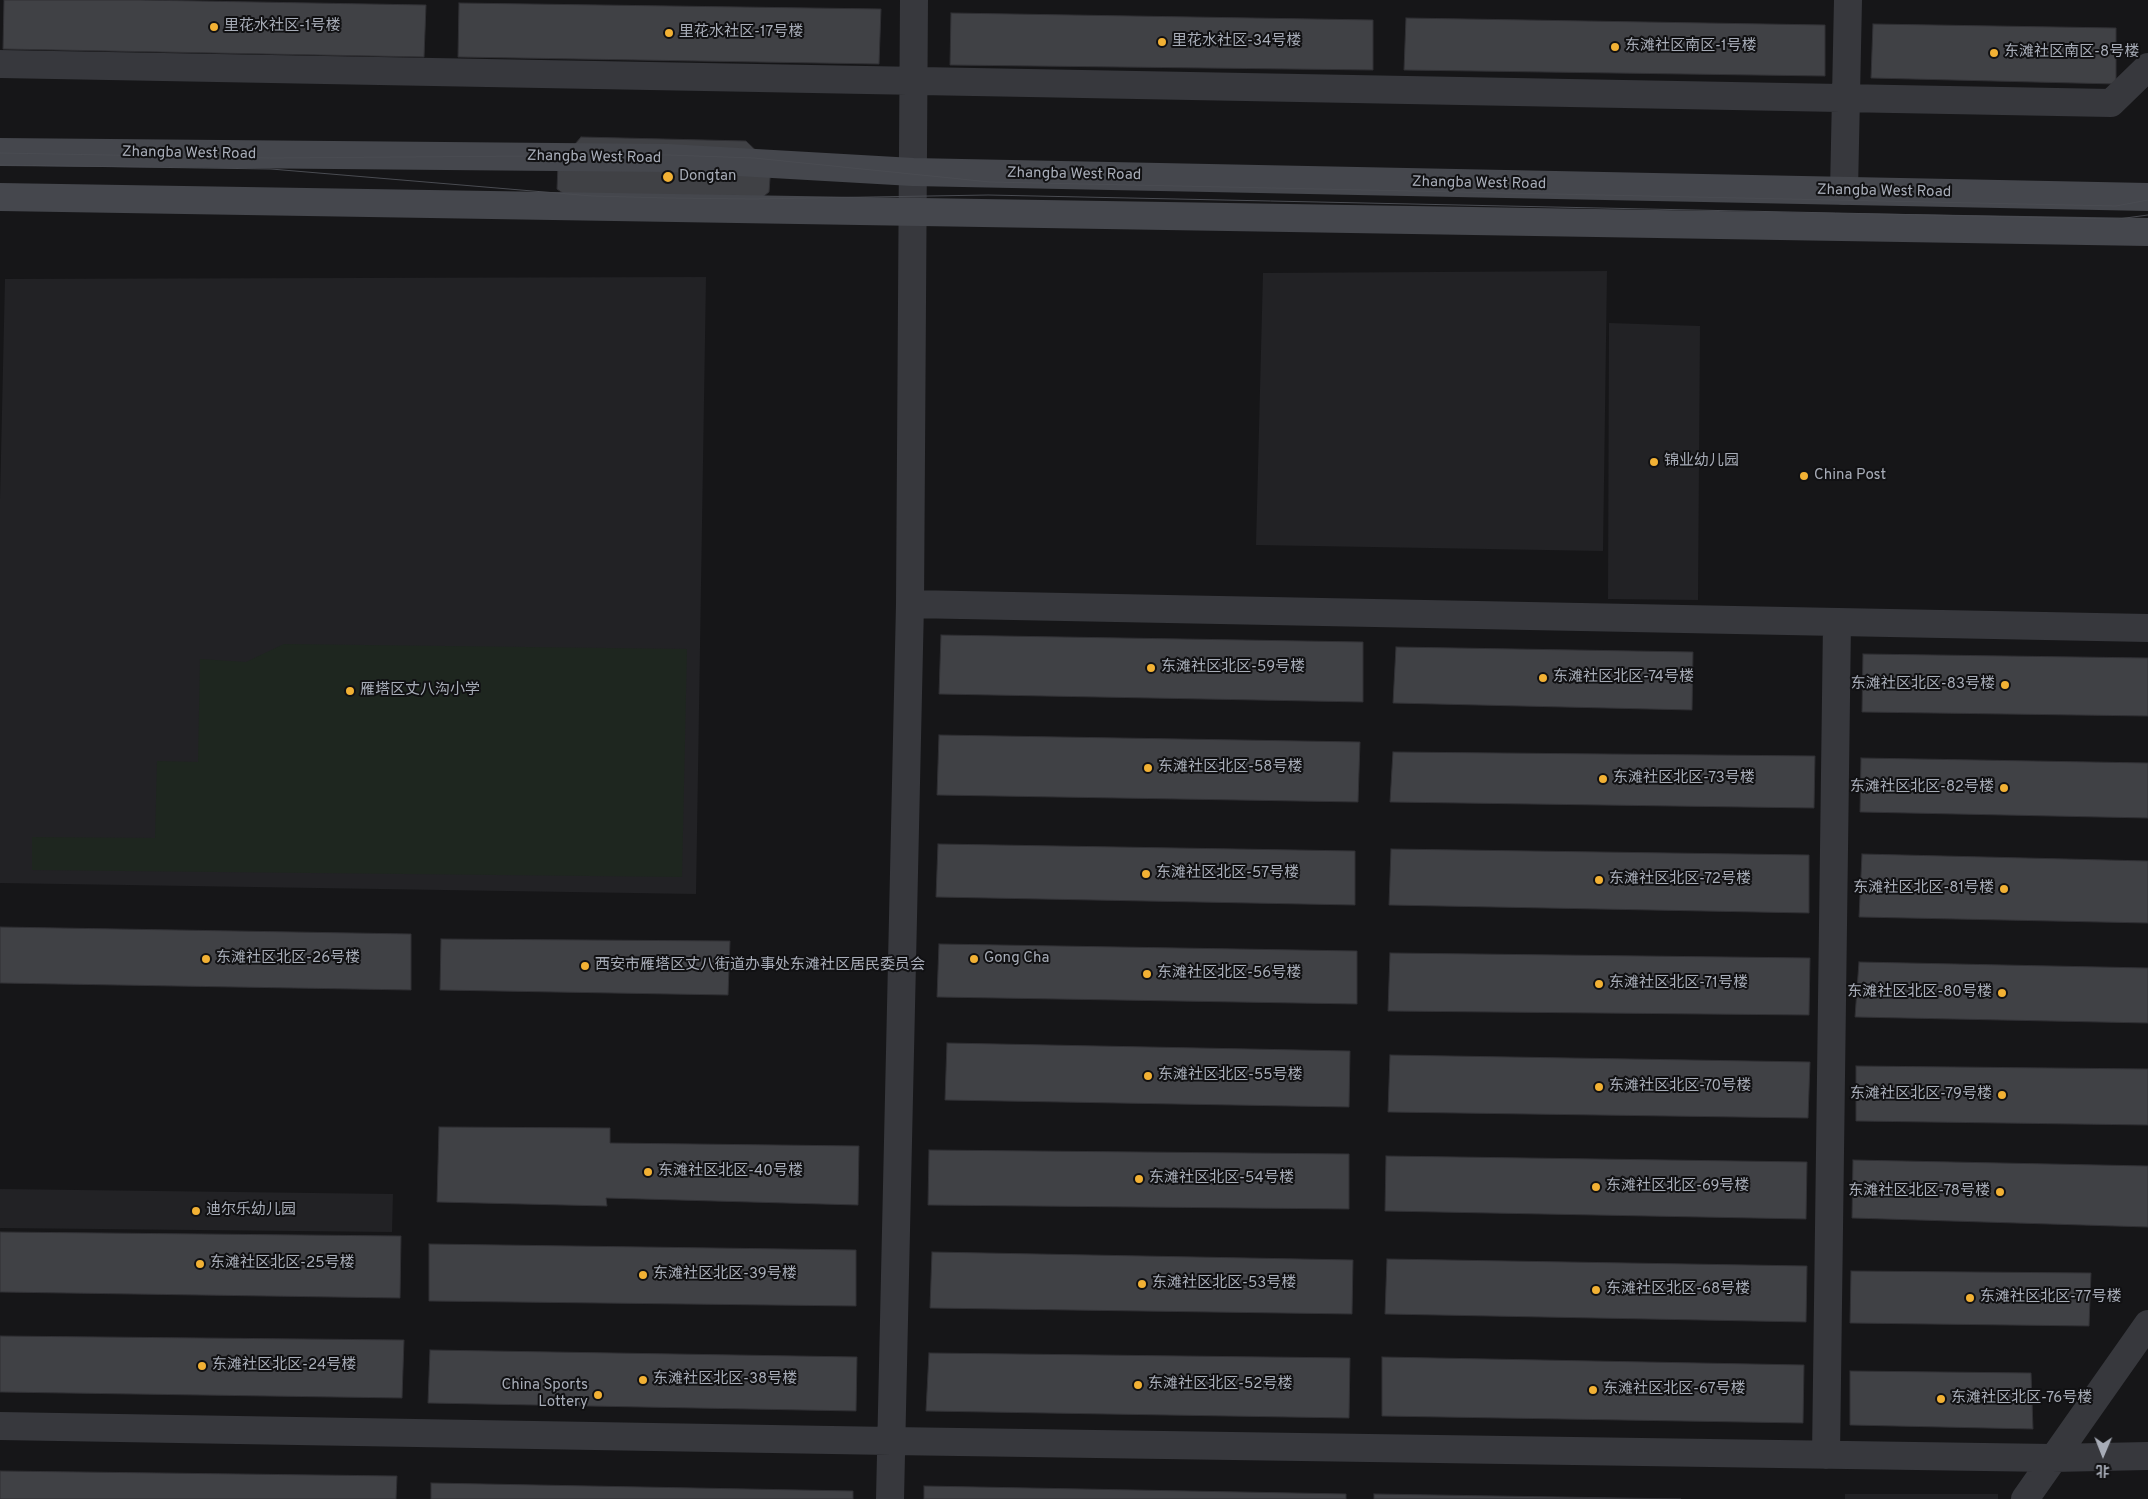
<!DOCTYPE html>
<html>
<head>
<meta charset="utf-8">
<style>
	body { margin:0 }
	#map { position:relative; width:2148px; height:1499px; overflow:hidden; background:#161618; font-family:Overpass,"Noto Sans SC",sans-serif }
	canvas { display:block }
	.north { position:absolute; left:2078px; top:1429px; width:50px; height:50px; -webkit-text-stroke:4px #111113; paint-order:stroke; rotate:181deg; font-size:14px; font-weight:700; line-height:20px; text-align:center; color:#a8adb8 }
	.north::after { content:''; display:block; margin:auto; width:18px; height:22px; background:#a8adb8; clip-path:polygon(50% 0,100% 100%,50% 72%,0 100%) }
</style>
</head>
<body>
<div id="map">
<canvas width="2148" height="1499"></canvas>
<div class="north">北</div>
</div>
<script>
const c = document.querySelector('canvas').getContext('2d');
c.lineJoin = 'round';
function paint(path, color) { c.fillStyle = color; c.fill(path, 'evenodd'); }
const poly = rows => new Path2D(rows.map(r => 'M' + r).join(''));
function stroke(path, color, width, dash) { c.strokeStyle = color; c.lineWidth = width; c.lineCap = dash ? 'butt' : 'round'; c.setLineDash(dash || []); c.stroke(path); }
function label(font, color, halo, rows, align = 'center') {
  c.font = font + ' Overpass,"Noto Sans SC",sans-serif'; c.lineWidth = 4; c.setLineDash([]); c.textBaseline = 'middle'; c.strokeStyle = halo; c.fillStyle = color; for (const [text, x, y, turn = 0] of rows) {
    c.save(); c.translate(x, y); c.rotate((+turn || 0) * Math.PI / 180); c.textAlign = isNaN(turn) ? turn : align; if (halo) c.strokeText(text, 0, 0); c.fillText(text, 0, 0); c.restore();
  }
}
const built = poly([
	[1607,271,1603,551,1256,545,1263,273],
	[706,277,696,894,0,883,0,499,5,279],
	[1609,323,1700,326,1698,600,1608,599],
	[0,1189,393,1194,392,1232,0,1228],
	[1845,1494,1998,1494,1998,1499,1845,1499]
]);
const green = poly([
	[284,644,687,649,682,877,32,870,32,837,155,838,157,761,198,762,200,659,246,662]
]);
const building = poly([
	[4,0,141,0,426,5,424,57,3,49,4,0],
	[459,3,881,9,879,64,458,57,459,3],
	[951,13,1373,20,1373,70,950,65,951,13],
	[1406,18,1825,25,1825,76,1404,70,1406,18],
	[1873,24,2116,28,2116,84,1871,78,1873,24],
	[581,137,746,141,771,165,769,192,745,211,582,207,557,189,558,164,581,137],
	[941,635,1363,642,1363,702,939,694,941,635],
	[1396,647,1693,652,1692,710,1393,703,1396,647],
	[1863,654,2148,658,2148,716,1862,712,1863,654],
	[939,735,1360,742,1358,802,937,795,939,735],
	[1393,752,1815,756,1814,808,1390,802,1393,752],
	[1861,758,2148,763,2148,818,1860,812,1861,758],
	[938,844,1355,851,1355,905,936,897,938,844],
	[1391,849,1809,855,1809,913,1389,905,1391,849],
	[1862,854,2148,861,2148,923,1859,917,1862,854],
	[0,927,411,934,411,990,0,983,0,927],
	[441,939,730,941,728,995,440,990,441,939],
	[939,944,1357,951,1357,1004,937,997,939,944],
	[1390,953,1810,958,1809,1015,1388,1011,1390,953],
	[1859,962,2148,968,2148,1023,1855,1017,1859,962],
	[947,1043,1350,1051,1349,1107,945,1100,947,1043],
	[1390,1055,1810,1062,1808,1118,1388,1112,1390,1055],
	[1856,1066,2148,1069,2148,1125,1856,1121,1856,1066],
	[439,1127,610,1128,610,1143,859,1146,858,1205,606,1198,607,1206,437,1202,439,1127],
	[929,1150,1349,1154,1349,1209,928,1205,929,1150],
	[1386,1156,1807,1162,1806,1219,1385,1211,1386,1156],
	[1853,1160,2148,1166,2148,1227,1852,1218,1853,1160],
	[0,1232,401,1236,400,1298,0,1292,0,1232],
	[429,1244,856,1250,856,1306,429,1301,429,1244],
	[932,1252,1353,1260,1352,1314,930,1308,932,1252],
	[1387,1259,1807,1266,1806,1322,1385,1314,1387,1259],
	[1851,1271,2091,1273,2089,1326,1850,1323,1851,1271],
	[0,1336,404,1340,402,1398,0,1392,0,1336],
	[430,1350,857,1357,856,1411,428,1403,430,1350],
	[929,1353,1350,1358,1349,1418,926,1411,929,1353],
	[1382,1357,1804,1365,1803,1423,1382,1416,1382,1357],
	[1850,1371,2031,1373,2033,1429,1850,1425,1850,1371],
	[0,1471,397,1476,396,1499,0,1499,0,1471],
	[431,1483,853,1491,853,1499,431,1499,431,1483],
	[924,1486,1346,1494,1346,1499,924,1499,924,1486],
	[1374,1494,1681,1499,1374,1499,1374,1494]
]);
const minor = poly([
	[0,64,2111,103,2148,67],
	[1844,191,1848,0],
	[910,604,2148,628],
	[0,1426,891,1441,2052,1458,2148,1456],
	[1826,1455,1837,622],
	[890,1499,910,604,914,0],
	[2025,1499,2148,1324]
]);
const secondary = poly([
	[0,152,668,158,913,172,2148,197],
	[0,197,2148,232]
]);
const tram = poly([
	[0,153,271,158,668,155,754,158,990,182,2116,206,2148,200],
	[0,165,271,169,592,196,668,198,753,199,988,195,2118,219,2148,215]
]);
const markers = [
	[214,27,5,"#f2b134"],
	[669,33,5,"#f2b134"],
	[1162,42,5,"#f2b134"],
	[1615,47,5,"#f2b134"],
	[1994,53,5,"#f2b134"],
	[668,177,6,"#f2b134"],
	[1654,462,5,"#f2b134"],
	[1804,476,5,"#f2b134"],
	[1151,668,5,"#f2b134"],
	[1543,678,5,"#f2b134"],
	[2005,685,5,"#f2b134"],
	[350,691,5,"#f2b134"],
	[1148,768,5,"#f2b134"],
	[1603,779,5,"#f2b134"],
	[2004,788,5,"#f2b134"],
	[1146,874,5,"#f2b134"],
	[1599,880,5,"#f2b134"],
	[2004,889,5,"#f2b134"],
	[206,959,5,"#f2b134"],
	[974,959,5,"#f2b134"],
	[585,966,5,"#f2b134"],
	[1147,974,5,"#f2b134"],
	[1599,984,5,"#f2b134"],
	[2002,993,5,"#f2b134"],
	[1148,1076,5,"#f2b134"],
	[1599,1087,5,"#f2b134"],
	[2002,1095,5,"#f2b134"],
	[648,1172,5,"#f2b134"],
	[1139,1179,5,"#f2b134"],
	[1596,1187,5,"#f2b134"],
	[2000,1192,5,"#f2b134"],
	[196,1211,5,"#f2b134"],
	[200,1264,5,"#f2b134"],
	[643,1275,5,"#f2b134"],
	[1142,1284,5,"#f2b134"],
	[1596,1290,5,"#f2b134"],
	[1970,1298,5,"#f2b134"],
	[202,1366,5,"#f2b134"],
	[643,1380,5,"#f2b134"],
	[1138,1385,5,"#f2b134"],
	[1593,1390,5,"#f2b134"],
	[598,1395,5,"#f2b134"],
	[1941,1399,5,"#f2b134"]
];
const poiNames = [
	["里花水社区-1号楼",224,27],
	["里花水社区-17号楼",679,33],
	["里花水社区-34号楼",1172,42],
	["东滩社区南区-1号楼",1625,47],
	["东滩社区南区-8号楼",2004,53],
	["Dongtan",679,177],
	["锦业幼儿园",1664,462],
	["China Post",1814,476],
	["东滩社区北区-59号楼",1161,668],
	["东滩社区北区-74号楼",1553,678],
	["东滩社区北区-83号楼",1995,685,"right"],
	["雁塔区丈八沟小学",360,691],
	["东滩社区北区-58号楼",1158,768],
	["东滩社区北区-73号楼",1613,779],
	["东滩社区北区-82号楼",1994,788,"right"],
	["东滩社区北区-57号楼",1156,874],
	["东滩社区北区-72号楼",1609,880],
	["东滩社区北区-81号楼",1994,889,"right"],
	["东滩社区北区-26号楼",216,959],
	["Gong Cha",984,959],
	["西安市雁塔区丈八街道办事处东滩社区居民委员会",595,966],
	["东滩社区北区-56号楼",1157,974],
	["东滩社区北区-71号楼",1609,984],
	["东滩社区北区-80号楼",1992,993,"right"],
	["东滩社区北区-55号楼",1158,1076],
	["东滩社区北区-70号楼",1609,1087],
	["东滩社区北区-79号楼",1992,1095,"right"],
	["东滩社区北区-40号楼",658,1172],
	["东滩社区北区-54号楼",1149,1179],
	["东滩社区北区-69号楼",1606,1187],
	["东滩社区北区-78号楼",1990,1192,"right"],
	["迪尔乐幼儿园",206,1211],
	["东滩社区北区-25号楼",210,1264],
	["东滩社区北区-39号楼",653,1275],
	["东滩社区北区-53号楼",1152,1284],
	["东滩社区北区-68号楼",1606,1290],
	["东滩社区北区-77号楼",1980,1298],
	["东滩社区北区-24号楼",212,1366],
	["东滩社区北区-38号楼",653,1380],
	["东滩社区北区-52号楼",1148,1385],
	["China Sports",588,1386,"right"],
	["Lottery",588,1403,"right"],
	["东滩社区北区-67号楼",1603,1390],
	["东滩社区北区-76号楼",1951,1399]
];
const streetNames = [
	["Zhangba West Road",189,154,1],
	["Zhangba West Road",594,158,1],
	["Zhangba West Road",1074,175,1],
	["Zhangba West Road",1479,184,1],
	["Zhangba West Road",1884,192,1]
];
paint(built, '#222225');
paint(green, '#1e261f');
paint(building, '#404145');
stroke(building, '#303034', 1);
stroke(minor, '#37383d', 28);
stroke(secondary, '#45474d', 28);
stroke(tram, '#4a4c52', 1);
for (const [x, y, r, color] of markers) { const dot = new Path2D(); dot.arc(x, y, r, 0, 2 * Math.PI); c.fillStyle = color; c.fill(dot); stroke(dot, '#111113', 2); }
label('15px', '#a8adb8', '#111113', poiNames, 'left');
label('15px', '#a8adb8', '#111113', streetNames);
</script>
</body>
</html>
